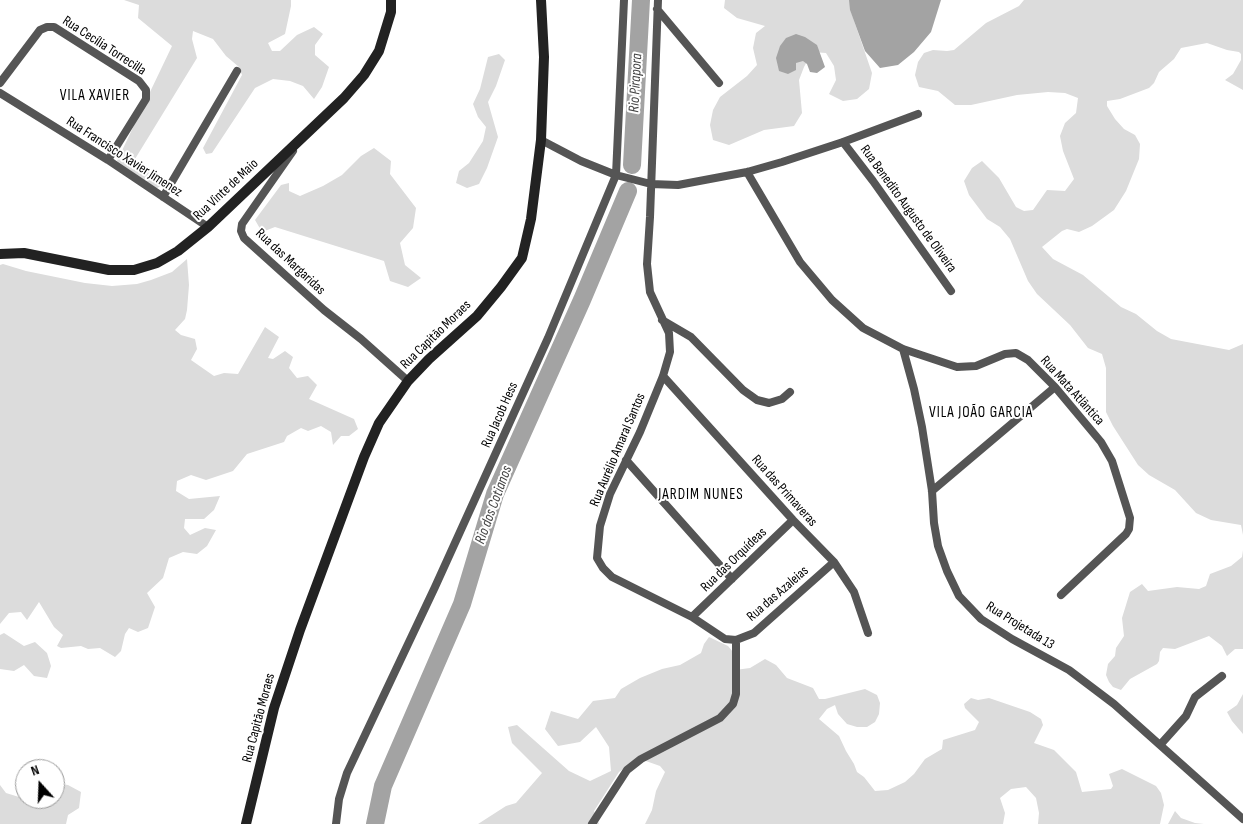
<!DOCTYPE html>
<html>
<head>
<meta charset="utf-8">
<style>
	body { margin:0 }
	#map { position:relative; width:1243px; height:824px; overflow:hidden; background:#fff; font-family:"Sofia Sans Condensed",sans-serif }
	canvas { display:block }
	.north { position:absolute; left:15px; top:759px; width:50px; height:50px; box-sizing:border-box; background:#fff; border:1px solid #999; border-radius:50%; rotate:340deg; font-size:14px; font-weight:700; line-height:20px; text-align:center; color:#000 }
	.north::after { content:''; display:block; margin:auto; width:18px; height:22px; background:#000; clip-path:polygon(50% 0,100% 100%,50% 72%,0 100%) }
</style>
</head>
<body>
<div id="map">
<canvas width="1243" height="824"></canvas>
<div class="north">N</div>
</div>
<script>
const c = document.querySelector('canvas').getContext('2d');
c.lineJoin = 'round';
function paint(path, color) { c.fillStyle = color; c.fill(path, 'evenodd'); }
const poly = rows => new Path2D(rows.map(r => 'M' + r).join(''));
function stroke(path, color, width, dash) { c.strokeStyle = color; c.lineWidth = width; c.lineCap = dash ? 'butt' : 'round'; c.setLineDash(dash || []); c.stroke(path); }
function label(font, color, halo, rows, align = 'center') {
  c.font = font + ' "Sofia Sans Condensed",sans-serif'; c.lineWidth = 4; c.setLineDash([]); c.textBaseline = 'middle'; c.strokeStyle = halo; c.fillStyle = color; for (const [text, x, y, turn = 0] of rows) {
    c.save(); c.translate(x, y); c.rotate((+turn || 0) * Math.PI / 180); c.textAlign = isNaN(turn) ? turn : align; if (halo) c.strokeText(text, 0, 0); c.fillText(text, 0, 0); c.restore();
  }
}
const green = poly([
	[124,0,291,0,291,6,285,34,268,43,272,51,280,51,297,35,314,27,323,34,315,45,315,55,329,67,322,87,314,99,303,86,290,81,273,79,255,88,212,153,206,154,203,148,242,75,239,67,226,56,213,39,193,31,192,39,197,58,135,159,163,177,162,185,156,189,117,161,172,46,138,18,139,5],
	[725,0,851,0,850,9,872,73,869,89,857,99,843,101,829,94,836,80,834,66,826,53,812,52,804,67,799,80,802,113,794,126,764,130,729,145,713,140,710,125,713,110,720,97,747,76,757,65,753,48,756,33,765,26,737,18,724,8],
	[1024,0,1243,0,1243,90,1225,80,1233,74,1241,60,1241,54,1239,52,1227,50,1207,43,1181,48,1174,59,1159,72,1154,83,1149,88,1120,99,1107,101,1107,106,1115,119,1124,129,1135,135,1140,144,1139,159,1126,191,1114,210,1092,226,1079,232,1067,229,1062,231,1042,247,1053,259,1083,275,1121,307,1136,314,1157,331,1171,339,1229,350,1243,344,1243,535,1241,525,1211,520,1196,513,1175,490,1149,475,1138,465,1113,426,1106,412,1106,368,1102,354,1088,348,1070,325,1037,294,1028,281,1010,239,1000,227,987,219,969,195,964,181,972,168,982,161,999,178,1016,207,1024,211,1033,210,1047,190,1065,191,1074,179,1063,151,1060,136,1065,123,1076,113,1078,98,1065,93,1048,92,1017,95,971,105,955,105,938,91,919,87,915,75,918,62,924,53,933,50,947,51,954,50,986,23,1019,6],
	[499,54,505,60,496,86,488,102,498,137,487,168,479,184,467,188,456,183,459,171,469,163,483,141,486,127,478,117,473,104,480,89,488,57],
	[374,148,391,161,390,174,416,208,413,228,400,243,405,265,421,278,408,287,390,281,384,261,275,227,262,232,255,220,281,185,289,183,289,191,300,196,323,186,342,175,361,156],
	[187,259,189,285,187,310,185,319,175,330,181,335,195,339,197,349,191,360,214,376,224,373,238,374,265,327,279,337,268,358,273,359,285,351,293,357,289,368,297,378,308,376,317,385,309,399,354,419,358,429,349,436,341,436,333,445,331,432,321,426,308,431,301,428,287,436,284,442,247,454,233,471,206,480,191,475,177,481,176,491,189,499,220,496,214,510,204,519,185,519,184,528,190,535,205,528,216,530,207,546,197,554,183,552,169,558,163,578,147,593,155,607,148,628,138,632,129,628,125,634,121,651,115,657,100,648,88,649,81,646,61,648,57,646,63,635,54,627,39,602,27,620,21,612,9,613,0,624,0,265,3,264,26,271,85,283,112,286,137,284,151,280,172,272],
	[1243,550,1243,649,1235,649,1227,656,1222,646,1209,636,1175,649,1163,648,1160,652,1159,661,1157,664,1130,679,1121,690,1113,687,1109,682,1106,675,1108,664,1115,656,1116,648,1124,636,1122,618,1130,592,1142,584,1148,591,1177,587,1199,589,1206,586,1210,574,1231,566,1242,557],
	[4,633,24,646,35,642,47,653,51,666,47,678,34,676,24,665,14,671,0,669,0,635],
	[709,637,728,646,733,652,732,667,735,670,750,668,765,659,776,665,787,678,813,688,819,699,825,699,865,689,877,695,880,703,879,714,875,722,867,727,857,727,847,724,838,714,835,705,827,709,819,719,839,736,846,751,854,764,857,772,864,777,875,791,888,790,905,782,914,774,925,759,942,749,943,740,975,730,979,722,965,708,964,704,971,698,978,700,989,698,1030,712,1041,719,1043,725,1034,743,1054,750,1076,772,1082,792,1111,789,1113,786,1109,774,1122,769,1156,786,1161,793,1164,805,1160,824,1038,824,1039,813,1036,798,1026,787,1011,789,1000,798,1005,813,1003,824,645,824,652,810,656,791,665,772,660,766,643,760,631,763,619,772,594,811,599,824,478,824,506,806,516,803,542,773,512,743,508,727,517,725,569,771,590,781,611,771,609,747,596,727,580,742,558,746,545,729,551,711,578,719,593,701,615,698,621,689,640,678,662,669,680,665,701,653,704,644],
	[1243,694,1243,734,1232,721,1227,712,1237,705],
	[55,783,68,785,81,792,79,808,68,815,66,824,0,824,0,785,6,793,19,797,37,808,47,801,46,799,55,799],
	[1175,811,1181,818,1195,823,1204,824,1168,824]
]);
const water = poly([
	[849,0,941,0,931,32,914,52,898,65,880,68,865,51,850,10],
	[796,34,805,37,817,45,825,67,817,73,810,72,807,64,803,61,796,63,796,70,788,74,779,71,776,58,780,46,786,38]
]);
const river = poly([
	[632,165,641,0],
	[375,824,383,786,462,604,495,494,582,300,628,191]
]);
const street = poly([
	[657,9,719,83],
	[0,83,40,30,47,27,54,27,139,81,146,90,146,99,108,160],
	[0,93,108,160,208,227],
	[541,140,581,161,616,175,651,184,678,185,747,172,782,162,843,142,918,114],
	[843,142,873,181,951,291],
	[293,151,242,224,241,231,244,238,324,310,361,339,408,381],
	[747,172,800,262,832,300,863,328,903,349,957,367,976,366,1005,354,1016,353,1028,360,1055,387,1101,442,1112,461,1130,518,1129,529,1126,534,1061,595],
	[163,197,237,71],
	[662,320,691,337,743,390,757,400,769,403,782,399,790,392],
	[903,349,914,389,922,427,932,491,934,523,938,546,947,571,959,596,981,619,1012,639,1069,670,1114,704,1243,819],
	[663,376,793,520,834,562,854,592,868,633],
	[626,460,732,579],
	[932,491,1055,387],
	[692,617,793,520],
	[736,640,754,633,834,562],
	[1160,745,1186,716,1195,697,1222,676],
	[336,824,339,799,347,773,435,587,548,338,616,175,624,0],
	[592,824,627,770,641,759,720,718,733,704,736,694,736,640,725,639,692,617,612,577,603,568,597,558,600,526,610,494,640,432,663,376,670,352,669,333,650,292,647,264,650,217,658,0]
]);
const secondary = poly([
	[0,254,24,253,109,270,134,270,157,263,178,251,208,227,344,98,364,75,379,51,391,12,391,0],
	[246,824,274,708,300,630,364,457,379,423,408,381,429,359,477,316,501,287,522,258,531,219,541,140,544,57,541,0]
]);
const streetNames = [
	["Rua Cecília Torrecilla",104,46,33],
	["Rua Francisco Xavier Jimenez",124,157,33],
	["Rua Vinte de Maio",226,190,-43],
	["Rua Benedito Augusto de Oliveira",908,209,54],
	["Rua das Margaridas",290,262,43],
	["Rua Capitão Moraes",436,335,-44],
	["Rua Mata Atlântica",1072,391,48],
	["Rua Jacob Hess",500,415,-66],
	["Rua Aurélio Amaral Santos",618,450,-67],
	["Rua das Primaveras",784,491,48],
	["Rua das Orquídeas",734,560,-44],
	["Rua das Azaleias",778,594,-41],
	["Rua Projetada 13",1020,626,32],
	["Rua Capitão Moraes",259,718,-75]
];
const waterNames = [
	["Rio Pirapora",636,83,-87],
	["Rio dos Cotianos",494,505,-70]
];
const neighbourhoodNames = [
	["VILA XAVIER",95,96],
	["VILA JOÃO GARCIA",981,413],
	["JARDIM NUNES",701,495]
];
paint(green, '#dcdcdc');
paint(water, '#a3a3a3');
stroke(river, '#a3a3a3', 18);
stroke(street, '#555', 8);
stroke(secondary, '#222', 10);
label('14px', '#000', '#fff', streetNames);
label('italic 15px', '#444', '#fff', waterNames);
c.letterSpacing = '1px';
label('15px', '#000', '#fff', neighbourhoodNames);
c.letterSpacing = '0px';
</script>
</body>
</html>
